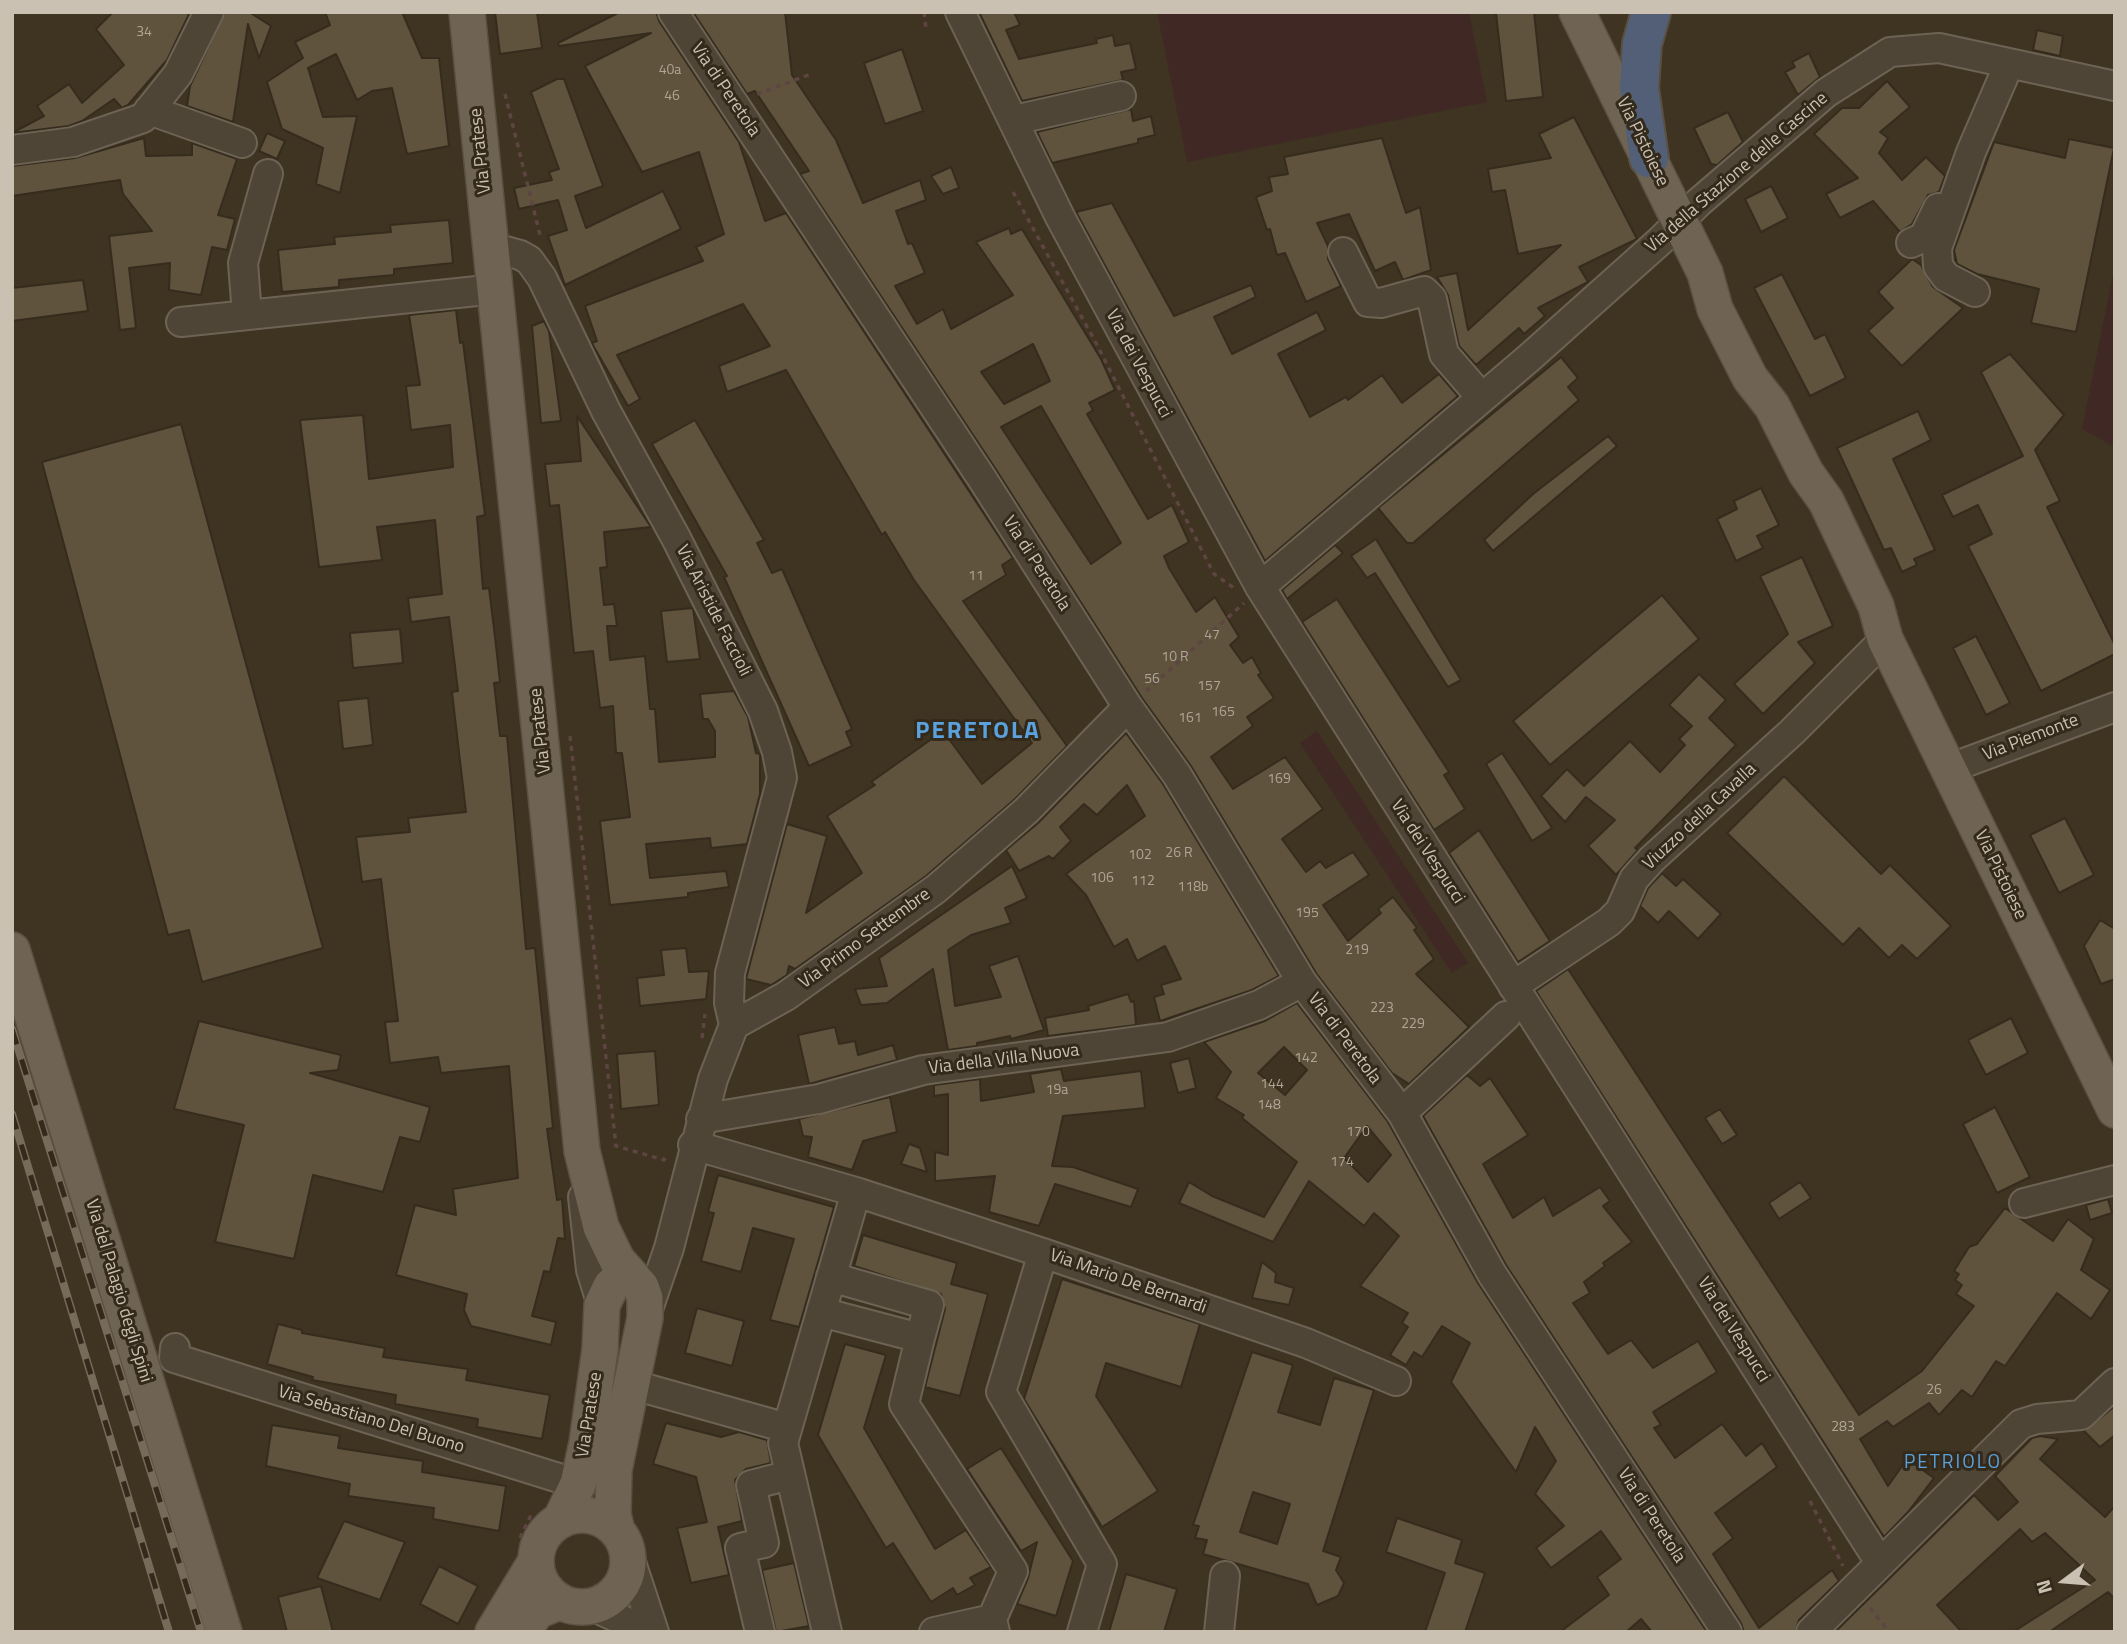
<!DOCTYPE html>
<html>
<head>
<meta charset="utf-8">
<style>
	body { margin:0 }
	#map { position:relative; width:2127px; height:1644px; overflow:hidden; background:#3f3322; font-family:"Titillium Web",sans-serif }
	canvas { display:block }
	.frame { position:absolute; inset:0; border:14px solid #cac1b2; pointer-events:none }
	.north { position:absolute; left:2029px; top:1546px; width:70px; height:70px; -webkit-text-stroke:5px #342a1b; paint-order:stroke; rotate:254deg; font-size:19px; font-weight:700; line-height:28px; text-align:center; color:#cac1b2 }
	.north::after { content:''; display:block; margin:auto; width:24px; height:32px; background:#cac1b2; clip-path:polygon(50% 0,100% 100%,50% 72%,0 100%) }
</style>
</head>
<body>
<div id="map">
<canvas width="2127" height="1644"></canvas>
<div class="frame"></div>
<div class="north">N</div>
</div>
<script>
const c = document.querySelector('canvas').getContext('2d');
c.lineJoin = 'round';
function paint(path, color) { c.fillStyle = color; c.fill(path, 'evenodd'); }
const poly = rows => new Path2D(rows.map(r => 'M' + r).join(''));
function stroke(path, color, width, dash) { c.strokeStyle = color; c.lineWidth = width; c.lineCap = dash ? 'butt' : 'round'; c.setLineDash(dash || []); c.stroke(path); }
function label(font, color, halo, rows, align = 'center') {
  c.font = font + ' "Titillium Web",sans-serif'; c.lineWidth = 6; c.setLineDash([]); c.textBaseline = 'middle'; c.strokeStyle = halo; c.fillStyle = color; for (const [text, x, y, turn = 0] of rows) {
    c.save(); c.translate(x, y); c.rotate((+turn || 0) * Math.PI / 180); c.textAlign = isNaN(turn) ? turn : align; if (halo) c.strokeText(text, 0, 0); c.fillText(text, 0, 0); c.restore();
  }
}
const green = poly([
	[1157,12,1469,12,1487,102,1187,162],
	[2115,265,2115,447,2082,429],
	[1317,731,1468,963,1452,973,1300,743]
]);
const building = poly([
	[113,12,190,12,167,60,128,105,122,108,114,99,82,121,69,126,12,133,44,116,37,106,69,84,82,103,124,65,96,29,113,12],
	[225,12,249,12,271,26,259,58,248,24,233,122,187,106,190,86,225,12],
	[325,12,402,12,422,58,439,58,449,146,407,154,392,88,372,91,357,100,336,54,308,68,323,117,357,116,340,193,316,184,323,148,282,129,267,82,303,58,295,42,330,25,325,12],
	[495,12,537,12,542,48,500,54,495,12],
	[620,12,656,12,659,21,739,142,765,221,786,213,1013,558,1002,565,1006,575,963,601,1067,746,1015,799,926,876,795,969,789,966,787,975,771,985,746,979,747,975,787,824,827,836,806,913,862,873,827,816,875,785,871,782,943,731,982,784,1032,743,914,580,885,532,882,535,786,370,727,392,719,366,770,346,743,304,617,355,640,399,628,406,594,347,592,343,597,341,585,306,703,261,696,247,724,234,699,152,642,172,585,66,651,33,559,46,558,43,620,12],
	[693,12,785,12,792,75,836,140,863,203,920,180,926,200,896,211,908,244,912,243,925,273,895,286,917,324,943,309,951,329,1013,295,976,242,1009,228,1011,234,1022,229,1101,359,1115,390,1089,403,1093,410,1087,414,1148,519,1172,505,1189,542,1164,556,1169,568,1196,612,1215,597,1239,637,1230,645,1243,663,1252,657,1261,673,1258,675,1274,698,1247,717,1253,726,1211,757,1233,789,1285,757,1323,809,1282,839,1306,872,1320,861,1326,868,1353,852,1369,875,1323,905,1348,941,1381,913,1378,909,1393,897,1417,928,1414,930,1434,959,1416,974,1469,1027,1409,1084,1392,1073,1316,973,1191,766,1142,698,995,468,800,174,809,171,755,91,747,94,693,12],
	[1033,344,1050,381,1004,404,981,372,1033,344],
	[1041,406,1121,543,1091,564,1001,427,1041,406],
	[979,12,1014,12,1020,25,1006,30,1019,59,1097,43,1096,39,1113,35,1115,46,1130,43,1136,69,1121,72,1123,80,1022,101,979,12],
	[1534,12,1543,97,1506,101,1496,13,1534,12],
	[2037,30,2063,36,2060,56,2033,50,2037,30],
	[902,49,923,111,885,124,864,63,902,49],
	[1809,53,1820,77,1798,95,1785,72,1795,67,1792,62,1809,53],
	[557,79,564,79,603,186,575,196,586,228,663,191,681,229,565,285,548,236,567,230,558,200,519,209,514,188,552,180,549,172,559,169,531,92,557,79],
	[1887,81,1910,107,1880,132,1888,138,1879,153,1902,180,1926,157,1945,176,1939,192,1928,195,1912,224,1900,232,1873,201,1840,218,1826,194,1858,178,1814,134,1842,108,1859,108,1887,81],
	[1131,109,1133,121,1151,116,1155,135,1138,139,1138,143,1052,163,1037,132,1131,109],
	[1728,112,1743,142,1717,165,1711,164,1694,128,1728,112],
	[1574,117,1637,239,1579,267,1588,282,1538,308,1545,316,1524,334,1519,328,1476,365,1459,346,1448,295,1437,277,1457,273,1468,330,1561,245,1518,254,1505,190,1492,192,1488,169,1551,158,1539,134,1574,117],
	[267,133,285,141,277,159,259,151,267,133],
	[144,138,146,156,192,155,192,143,237,159,218,215,235,219,227,250,212,247,201,295,169,290,170,263,129,268,136,328,120,330,109,236,152,231,123,194,120,180,12,196,12,166,75,158,144,138],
	[1382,138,1406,213,1420,207,1431,270,1403,280,1395,262,1375,271,1349,214,1317,223,1328,246,1328,259,1341,286,1306,302,1285,253,1277,255,1270,229,1267,230,1256,197,1272,191,1269,177,1288,174,1284,157,1382,138],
	[2069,139,2114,148,2076,332,2031,323,2039,289,1977,274,1957,264,1954,250,1994,142,2065,158,2069,139],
	[951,167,959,188,943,194,931,176,951,167],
	[1771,186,1788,218,1761,232,1745,199,1771,186],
	[1112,203,1174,316,1251,285,1256,297,1214,317,1232,354,1317,312,1326,330,1278,354,1310,417,1346,397,1348,400,1382,375,1402,403,1439,374,1458,396,1265,561,1076,212,1112,203],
	[449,220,453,263,394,269,394,275,339,280,339,287,282,292,278,250,335,244,334,237,391,232,390,225,449,220],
	[1912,259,1921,265,1933,287,1963,308,1902,366,1868,331,1893,308,1878,292,1912,259],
	[1782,274,1815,339,1825,334,1846,378,1810,396,1754,288,1782,274],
	[83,280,88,311,12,321,12,288,83,280],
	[456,310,460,343,463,342,485,515,477,517,483,589,489,588,495,637,500,682,494,683,500,736,507,736,526,949,535,948,553,1128,547,1129,557,1200,562,1199,565,1239,558,1238,550,1272,544,1271,532,1316,556,1322,551,1345,471,1326,464,1310,467,1294,396,1275,415,1205,456,1215,453,1189,518,1178,509,1066,441,1073,438,1057,390,1063,385,1022,398,1021,381,879,362,882,356,837,410,832,408,818,466,812,452,692,458,691,449,617,411,622,408,598,442,594,435,520,377,527,382,560,319,567,300,420,363,415,369,479,453,467,450,425,411,430,406,386,420,385,409,315,456,310],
	[544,321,549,331,561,421,541,423,532,326,544,321],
	[2010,354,2064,415,2035,450,2060,501,2047,507,2115,645,2115,654,2041,691,1968,546,1992,534,1978,505,1953,517,1942,495,2023,456,1981,372,2010,354],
	[1561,357,1578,378,1568,387,1579,400,1413,543,1407,543,1378,508,1561,357],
	[1918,411,1931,440,1893,459,1935,550,1914,559,1917,565,1902,572,1891,548,1884,550,1837,448,1918,411],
	[577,416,651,527,604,532,607,567,600,568,604,605,614,604,617,626,607,626,610,660,645,656,650,709,655,709,659,762,715,757,715,731,708,719,703,719,700,694,734,691,748,717,756,753,760,754,760,794,747,844,711,848,710,838,646,844,650,878,726,871,729,887,688,893,688,897,610,905,600,821,630,817,622,753,616,753,613,706,600,708,593,651,574,653,559,505,550,506,545,464,581,461,577,416],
	[695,420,764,540,757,543,772,573,782,569,852,729,846,732,852,746,809,766,724,577,727,576,652,444,695,420],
	[181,424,323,948,202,982,189,930,168,935,42,462,181,424],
	[1608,436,1617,446,1493,551,1484,540,1533,494,1608,436],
	[1761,488,1779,525,1757,536,1763,548,1736,561,1717,519,1737,509,1734,501,1761,488],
	[1376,539,1461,680,1448,687,1375,573,1367,578,1351,556,1376,539],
	[1335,545,1343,553,1287,599,1282,590,1335,545],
	[1802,557,1833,626,1798,642,1815,663,1763,714,1734,684,1788,634,1760,576,1802,557],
	[1662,595,1699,639,1550,765,1513,721,1662,595],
	[1337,599,1449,772,1444,775,1465,809,1434,830,1302,622,1337,599],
	[693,608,700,659,667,662,661,611,693,608],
	[400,629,403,663,353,668,350,633,400,629],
	[1976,636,2010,703,1986,715,1953,648,1976,636],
	[1699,674,1726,700,1709,718,1736,745,1635,848,1638,850,1616,875,1588,846,1615,820,1586,797,1565,822,1541,796,1567,769,1584,786,1630,741,1660,772,1685,745,1679,739,1692,726,1669,705,1699,674],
	[368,698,373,745,343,749,338,701,368,698],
	[1126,733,1163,784,1279,976,1252,990,1160,1021,1154,997,1164,994,1161,985,1181,979,1165,946,1137,961,1127,939,1114,947,1086,895,1066,874,1145,816,1127,785,1097,815,1084,804,1060,827,1071,841,1053,859,1049,856,1019,871,1006,850,1038,823,1126,733],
	[1502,753,1552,828,1532,841,1486,764,1502,753],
	[1784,776,1881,874,1890,865,1951,926,1917,959,1902,945,1889,958,1859,928,1843,945,1727,833,1784,776],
	[2065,818,2094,875,2059,893,2030,835,2065,818],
	[1479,830,1550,941,1518,962,1449,853,1479,830],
	[1012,866,1027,898,1005,908,1011,923,971,935,948,950,955,1006,1001,997,989,966,1018,956,1044,1030,1011,1039,1010,1036,977,1043,977,1046,948,1050,933,969,887,1003,861,1005,855,989,887,986,879,958,1012,866],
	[1662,873,1676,886,1683,879,1721,914,1698,939,1669,911,1658,923,1640,906,1648,888,1662,873],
	[2100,920,2115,929,2115,979,2101,984,2084,946,2100,920],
	[686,948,689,972,709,971,706,999,640,1006,637,978,664,975,661,950,686,948],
	[1568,969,1859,1415,1922,1371,1974,1306,1956,1294,1962,1285,1955,1280,1959,1274,1954,1271,1969,1247,1977,1244,2005,1208,2053,1241,2068,1219,2094,1239,2081,1270,2110,1290,2091,1319,2057,1293,2005,1366,1996,1361,1972,1397,1962,1390,1939,1415,1929,1403,1893,1427,1887,1421,1860,1439,1888,1486,1907,1459,1934,1478,1908,1512,1884,1537,1536,991,1568,969],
	[1128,994,1131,1002,1134,1001,1136,1025,1048,1036,1045,1018,1089,1010,1088,1006,1128,994],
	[1297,1003,1388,1122,1478,1283,1707,1632,1652,1632,1641,1619,1626,1632,1560,1632,1609,1595,1597,1577,1621,1559,1601,1531,1551,1568,1536,1548,1564,1526,1535,1494,1556,1461,1535,1427,1516,1472,1451,1382,1470,1343,1442,1326,1422,1357,1414,1352,1406,1365,1390,1355,1408,1327,1402,1323,1408,1313,1360,1286,1399,1236,1374,1213,1364,1226,1309,1181,1273,1242,1179,1203,1189,1182,1212,1196,1264,1217,1297,1162,1242,1118,1244,1115,1216,1098,1231,1072,1204,1042,1265,1021,1297,1003],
	[1284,1047,1307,1070,1285,1095,1258,1073,1284,1047],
	[1367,1126,1391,1155,1368,1182,1344,1158,1367,1126],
	[2011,1018,2028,1053,1986,1075,1968,1040,2011,1018],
	[199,1021,341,1055,338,1070,310,1073,430,1107,420,1142,400,1137,383,1192,313,1175,294,1259,215,1242,244,1125,174,1109,199,1021],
	[835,1027,839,1044,855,1041,858,1055,893,1045,897,1060,809,1084,798,1035,835,1027],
	[655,1051,659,1105,621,1109,617,1054,655,1051],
	[1189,1058,1196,1088,1178,1093,1170,1063,1189,1058],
	[1061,1069,1064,1081,1141,1071,1145,1108,1063,1116,1052,1166,1073,1167,1138,1189,1131,1207,1055,1184,1039,1226,989,1212,995,1176,935,1181,935,1152,948,1155,948,1094,934,1096,934,1085,980,1079,981,1101,1034,1092,1030,1074,1061,1069],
	[1467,1075,1480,1086,1490,1078,1528,1135,1483,1164,1513,1218,1544,1197,1553,1216,1600,1187,1610,1201,1603,1206,1632,1242,1603,1263,1605,1266,1584,1282,1590,1293,1573,1303,1608,1354,1631,1340,1653,1368,1698,1341,1717,1372,1653,1412,1661,1425,1654,1428,1675,1458,1722,1424,1746,1456,1762,1443,1777,1467,1715,1513,1733,1538,1713,1554,1759,1628,1832,1570,1839,1581,1799,1620,1795,1632,1744,1632,1741,1623,1506,1265,1423,1116,1467,1075],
	[890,1097,897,1132,863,1141,852,1170,808,1157,812,1137,803,1136,799,1119,890,1097],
	[1995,1107,2030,1177,1997,1193,1963,1124,1995,1107],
	[1720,1109,1737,1135,1722,1144,1705,1118,1720,1109],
	[909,1144,920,1148,927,1172,901,1164,909,1144],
	[718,1175,834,1207,799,1327,770,1320,794,1239,753,1228,741,1272,701,1261,714,1213,708,1212,718,1175],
	[1800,1182,1811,1198,1779,1219,1769,1203,1800,1182],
	[2108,1199,2112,1213,2090,1220,2086,1205,2108,1199],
	[863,1235,957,1263,951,1284,988,1294,960,1396,925,1387,945,1309,941,1294,854,1266,863,1235],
	[1262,1262,1276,1273,1275,1282,1294,1288,1289,1305,1252,1298,1262,1262],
	[1062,1279,1200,1324,1181,1387,1106,1363,1096,1396,1158,1491,1102,1527,1024,1399,1062,1279],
	[697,1308,744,1321,732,1366,685,1353,697,1308],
	[278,1324,302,1330,302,1333,385,1348,383,1357,468,1369,466,1380,550,1395,542,1439,477,1427,478,1419,395,1404,396,1395,312,1380,313,1377,267,1364,278,1324],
	[845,1344,886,1355,864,1428,935,1549,966,1530,991,1567,970,1578,975,1585,957,1595,953,1588,931,1602,893,1543,886,1548,818,1435,845,1344],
	[1252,1352,1293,1365,1278,1412,1320,1425,1334,1378,1374,1390,1323,1551,1341,1557,1336,1570,1344,1583,1338,1596,1317,1605,1308,1584,1203,1554,1207,1540,1195,1538,1199,1526,1193,1525,1252,1352],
	[1253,1492,1290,1504,1277,1544,1240,1532,1253,1492],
	[2115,1406,2115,1435,2100,1447,2084,1431,2115,1406],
	[666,1423,721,1437,739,1432,767,1440,771,1463,746,1469,735,1480,742,1521,718,1527,729,1575,691,1583,677,1528,707,1522,696,1477,653,1464,666,1423],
	[272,1425,340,1436,338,1448,423,1461,422,1472,506,1486,499,1531,433,1519,434,1508,348,1496,350,1484,266,1466,272,1425],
	[2040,1436,2058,1439,2040,1459,2105,1517,2115,1506,2115,1599,2108,1592,2049,1632,2013,1632,2095,1580,2045,1533,2032,1542,2020,1529,1937,1605,1962,1632,1835,1632,1974,1495,1998,1520,2018,1502,1995,1476,2032,1438,2040,1436],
	[1001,1448,1073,1561,1056,1616,1017,1604,1028,1578,1037,1542,1021,1551,967,1469,1001,1448],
	[1397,1518,1462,1540,1455,1563,1485,1573,1465,1632,1425,1632,1445,1573,1386,1552,1397,1518],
	[344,1521,405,1542,380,1600,317,1578,344,1521],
	[794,1563,809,1626,776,1632,762,1570,794,1563],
	[439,1566,478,1586,458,1624,420,1604,439,1566],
	[1126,1574,1177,1589,1164,1632,1109,1632,1126,1574],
	[321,1586,333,1632,287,1632,278,1597,321,1586]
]);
const path = poly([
	[924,12,926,29],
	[505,94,541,239],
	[757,94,811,74],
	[1013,192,1096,343,1214,574,1234,588],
	[1146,691,1244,603],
	[570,736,616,1146,664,1160,666,1156],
	[702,1038,705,1014],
	[1810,1501,1843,1566],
	[520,1538,532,1513],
	[1870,1608,1889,1632]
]);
const minor = poly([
	[673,12,981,477,1128,707,1177,775,1302,982,1402,1113,1492,1274,1727,1632],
	[960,12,1060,217,1260,587,1879,1561],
	[149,110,242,143],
	[1014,120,1121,96],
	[12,150,73,142,143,118,178,74,209,12],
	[1911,243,1924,237,1938,208],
	[491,247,520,255,529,260,542,278,606,411,676,538,763,711,777,752,782,778,730,973,729,1003,734,1025],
	[1343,252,1368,302,1381,303,1424,291,1432,299,1444,354,1482,398],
	[1975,292,1946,277,1938,266,1937,248,1971,152,2009,64],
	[247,315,243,263,268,174],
	[181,322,496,289],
	[1260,587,1529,358,1660,241,1699,202,1826,93,1890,52,1939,48,2115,86],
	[1948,769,2115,707],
	[1513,986,1609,922,1620,911,1634,879,1652,859,1792,732,1885,639],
	[1402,1113,1506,1016],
	[701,1119,819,1099,923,1070,1168,1037,1259,1005,1302,982],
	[693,1145,856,1192,1043,1253,1306,1343,1396,1381],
	[583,1197,591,1270,602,1305],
	[2024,1203,2115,1180],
	[1043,1253,1001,1392,1102,1564,1082,1632],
	[821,1312,920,1338,929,1305,831,1277],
	[645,1318,669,1248,713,1079,734,1025,786,996,936,889,1026,811,1128,707],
	[920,1338,904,1404,1013,1571,992,1619,995,1632],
	[175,1348,174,1358,578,1484],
	[630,1384,787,1428],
	[629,1556,654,1632],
	[592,1606,633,1625,641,1632],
	[760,1632,740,1548,764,1543,751,1485,790,1475],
	[827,1632,783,1443,856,1192],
	[934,1632,992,1619],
	[1219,1632,1225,1576],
	[1811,1632,2021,1424,2037,1419,2081,1415,2115,1383]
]);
const major = poly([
	[467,12,582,1151,601,1227,617,1260,641,1287,645,1298,645,1318,614,1470,613,1514,617,1531],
	[1577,12,1705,273,1715,309,1750,378,1772,406,1806,473,1826,501,1876,606,1885,639,2115,1110],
	[12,950,224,1632],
	'536 1561a46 46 0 1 1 92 0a46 46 0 1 1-92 0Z',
	[560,1521,578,1484,587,1443,600,1349,602,1305,611,1286,627,1273],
	[493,1632,536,1561],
	[522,1632,537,1611,559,1602]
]);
const highway = poly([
	[1649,158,1639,88,1642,44,1651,12]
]);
const rail = poly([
	[12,1029,201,1632],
	[12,1114,169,1632]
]);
const numberNames = [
	["34",144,33],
	["40a",670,71],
	["46",672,97],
	["11",976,577],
	["47",1212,636],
	["10 R",1175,658],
	["56",1152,680],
	["157",1209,687],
	["165",1223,713],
	["161",1190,719],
	["169",1279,780],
	["26 R",1179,854],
	["102",1140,856],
	["106",1102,879],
	["112",1143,882],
	["118b",1193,888],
	["195",1307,914],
	["219",1357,951],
	["223",1382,1009],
	["229",1413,1025],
	["142",1306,1059],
	["144",1272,1085],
	["19a",1057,1091],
	["148",1269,1106],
	["170",1358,1133],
	["174",1342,1163],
	["26",1934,1391],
	["283",1843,1428]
];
const streetNames = [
	["Via di Peretola",725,90,56],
	["Via Pistoiese",1642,142,64],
	["Via Pratese",481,151,-96],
	["Via della Stazione delle Cascine",1737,173,-41],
	["Via dei Vespucci",1138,364,62],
	["Via di Peretola",1036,564,57],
	["Via Aristide Faccioli",713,611,63],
	["Via Pratese",541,731,-96],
	["Via Piemonte",2031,738,-21],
	["Viuzzo della Cavalla",1700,817,-43],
	["Via dei Vespucci",1427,852,57],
	["Via Pistoiese",2000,875,64],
	["Via Primo Settembre",865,939,-36],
	["Via di Peretola",1344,1039,53],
	["Via della Villa Nuova",1004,1060,-7],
	["Via Mario De Bernardi",1128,1282,19],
	["Via del Palagio degli Spini",118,1291,73],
	["Via dei Vespucci",1733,1330,58],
	["Via Pratese",590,1415,-81],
	["Via Sebastiano Del Buono",371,1420,17],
	["Via di Peretola",1651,1516,57]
];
const neighbourhoodNames = [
	["PETRIOLO",1953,1463]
];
const districtNames = [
	["PERETOLA",978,732]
];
paint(green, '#402824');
paint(building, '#5f533d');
stroke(building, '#362c1d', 2);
stroke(minor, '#6d6354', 32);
stroke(major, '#5b5142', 38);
stroke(highway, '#5a5041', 42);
stroke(path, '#5d4542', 3.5, [5, 5]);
stroke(minor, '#4f4536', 28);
stroke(major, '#6f6454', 35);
stroke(highway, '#525f76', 38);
stroke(rail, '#766b58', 8);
stroke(rail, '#342a1b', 5, [16]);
label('14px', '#afa695', null, numberNames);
label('18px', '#cac1b2', '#342a1b', streetNames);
c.letterSpacing = '2px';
label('19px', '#5aa1dd', '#342a1b', neighbourhoodNames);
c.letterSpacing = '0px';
c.letterSpacing = '2px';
label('bold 24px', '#5aa1dd', '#342a1b', districtNames);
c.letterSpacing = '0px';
</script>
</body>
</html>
